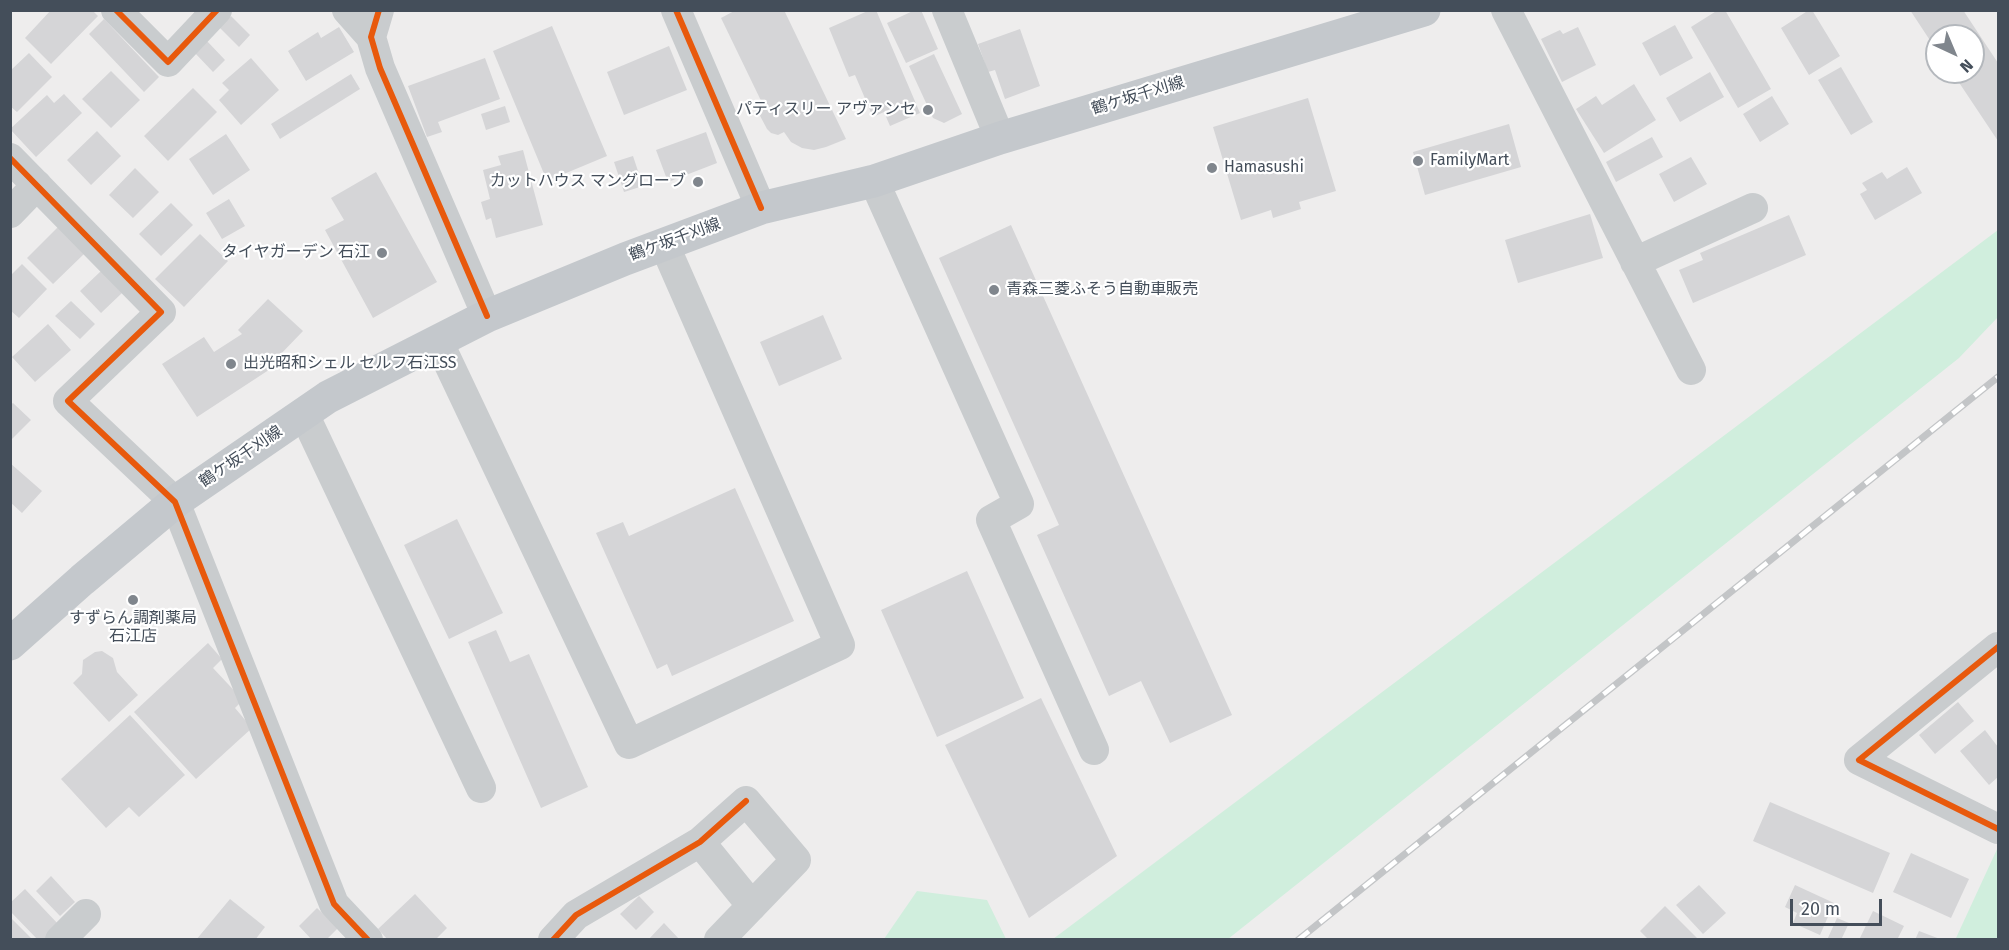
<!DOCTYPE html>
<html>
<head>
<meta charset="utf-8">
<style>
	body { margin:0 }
	#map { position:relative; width:2009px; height:950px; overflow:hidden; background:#eeeded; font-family:"Fira Sans",sans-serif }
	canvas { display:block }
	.frame { position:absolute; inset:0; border:12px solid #444e5a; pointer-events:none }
	.north { position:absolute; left:1925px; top:24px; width:60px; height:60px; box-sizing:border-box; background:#fff; border:2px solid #b4b8bd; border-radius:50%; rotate:136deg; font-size:16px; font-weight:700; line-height:24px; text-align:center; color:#444e5a }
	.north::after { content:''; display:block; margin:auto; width:21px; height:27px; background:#80868d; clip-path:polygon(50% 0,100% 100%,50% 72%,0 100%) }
	.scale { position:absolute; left:1790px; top:899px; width:92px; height:27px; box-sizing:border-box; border:3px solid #444e5a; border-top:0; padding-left:8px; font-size:18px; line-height:21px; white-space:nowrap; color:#444e5a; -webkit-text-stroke:4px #fff; paint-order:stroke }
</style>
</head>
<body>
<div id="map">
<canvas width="2009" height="950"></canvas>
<div class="frame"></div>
<div class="north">N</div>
<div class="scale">20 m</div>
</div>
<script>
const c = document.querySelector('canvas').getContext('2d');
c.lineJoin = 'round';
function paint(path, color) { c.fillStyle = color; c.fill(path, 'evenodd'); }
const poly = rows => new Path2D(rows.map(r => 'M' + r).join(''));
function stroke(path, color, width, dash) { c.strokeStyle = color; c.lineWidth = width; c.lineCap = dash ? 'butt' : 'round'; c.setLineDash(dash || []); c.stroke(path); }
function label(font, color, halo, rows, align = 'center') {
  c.font = font + ' "Fira Sans","Noto Sans JP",sans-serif'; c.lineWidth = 4.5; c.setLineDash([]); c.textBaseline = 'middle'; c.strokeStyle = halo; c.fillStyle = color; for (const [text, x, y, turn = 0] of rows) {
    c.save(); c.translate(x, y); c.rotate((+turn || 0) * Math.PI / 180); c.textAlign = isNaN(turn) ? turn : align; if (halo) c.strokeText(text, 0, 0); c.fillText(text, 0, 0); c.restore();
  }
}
const green = poly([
	[1998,230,1998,317,1959,358,1228,939,1053,939],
	[1998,847,1998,939,1959,939,1956,938],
	[917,891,987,900,1006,939,884,939]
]);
const building = poly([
	[51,10,92,10,98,16,51,64,25,38],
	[736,10,784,10,846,139,826,147,814,150,802,148,791,142,784,132,778,135,771,133,767,129,758,112,765,109,721,18],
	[870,10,876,10,920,113,890,126,884,112,873,117,855,75,849,77,829,28],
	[915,10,921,10,938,49,906,63,887,23],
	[1718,10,1725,10,1771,89,1738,108,1691,27],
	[1809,10,1812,10,1840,56,1809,75,1781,28],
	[1910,10,1963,10,1998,63,1998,141,1952,72,1973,72,1973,36,1937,36,1937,51],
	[231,16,250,35,239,47,219,27],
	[104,19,159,77,144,92,89,34],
	[1675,25,1693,58,1660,76,1642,43],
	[552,26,607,156,547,181,493,51],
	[339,27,354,52,306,81,288,51,318,32,321,38],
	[1578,27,1596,65,1562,82,1541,39,1560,30,1563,34],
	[1020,29,1040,86,1005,99,995,70,988,72,978,44],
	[207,41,225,60,213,72,195,53],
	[669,46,687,90,624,115,607,72],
	[29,53,52,77,17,112,10,106,10,71],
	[934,54,962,114,944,123,933,118,909,66],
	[251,58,279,90,241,125,219,100,229,90,222,83],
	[485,58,500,99,438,122,442,132,427,137,408,86],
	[1841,67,1873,122,1851,135,1818,80],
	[111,71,140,100,111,128,82,99],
	[1710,72,1724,97,1680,122,1666,98],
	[351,74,360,89,280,139,271,124],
	[1634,84,1656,120,1604,153,1576,109,1596,96,1602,105],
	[193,88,217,112,168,161,144,136],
	[64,94,82,113,36,157,10,129,47,95,54,103],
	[1772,96,1789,124,1760,142,1743,114],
	[1308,98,1336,191,1299,202,1301,209,1273,218,1271,210,1241,220,1213,127],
	[505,106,510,122,486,130,481,114],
	[1509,124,1521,167,1425,195,1413,152],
	[97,131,121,156,91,185,67,160],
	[706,132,717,163,668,182,656,150],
	[226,134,250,170,213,195,189,159],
	[1652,137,1663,157,1616,182,1606,162],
	[523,150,543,225,496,238,491,218,486,220,481,202,490,199,483,170,501,165,498,156],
	[633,156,643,186,624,192,614,162],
	[1691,157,1707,184,1674,202,1659,174],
	[1907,167,1922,193,1875,220,1860,194,1867,190,1862,183,1882,172,1887,179],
	[135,168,159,192,133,218,109,195],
	[376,172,437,282,373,318,325,230,344,220,331,198],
	[229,199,245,226,222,239,206,213],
	[171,203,193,225,161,256,139,234],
	[1590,214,1603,258,1518,283,1505,240],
	[1789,215,1806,255,1693,303,1679,270,1703,260,1700,253],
	[1011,225,1232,715,1170,743,1141,681,1109,696,1037,535,1059,525,939,258],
	[58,227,84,254,53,284,27,258],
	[200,234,228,261,184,307,155,279],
	[22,264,47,289,19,318,10,310,10,276],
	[101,271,122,293,101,313,80,291],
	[268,299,303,331,278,357,281,362,197,417,162,364,204,337,214,352,242,334,238,330],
	[71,301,95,324,80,339,55,316],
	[823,315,842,359,779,386,760,342],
	[48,324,71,350,35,382,12,357],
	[13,403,31,420,10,441,10,405],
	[10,463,42,491,22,513,10,502],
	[735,488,794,621,672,676,667,664,657,669,596,533,623,522,629,536],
	[457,519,503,613,449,639,404,545],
	[967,571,1024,698,937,737,881,610],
	[496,630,510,662,529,654,588,787,541,808,468,642],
	[208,643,222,659,213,668,243,700,235,708,252,728,196,779,134,712],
	[102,651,113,658,117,672,138,695,109,722,73,683,82,674,83,660,95,652],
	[1041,698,1117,856,1029,918,945,745],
	[1958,702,1974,721,1935,754,1919,735],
	[130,715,185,775,139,817,129,807,106,828,61,779],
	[1985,730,1998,747,1998,777,1989,785,1960,751],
	[1770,802,1890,853,1873,893,1753,841],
	[1911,853,1969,879,1951,918,1893,892],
	[51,876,75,902,60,916,36,891],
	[1699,885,1726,913,1703,934,1676,905],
	[1795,885,1834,903,1820,935,1793,923,1797,913,1785,907],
	[25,889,59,925,45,940,38,940,10,911,10,903],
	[415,894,447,928,435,940,388,940,378,929],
	[639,896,654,912,636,930,620,914],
	[230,899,265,927,255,940,196,940],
	[1665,906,1699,940,1649,940,1640,931],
	[317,908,338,928,326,940,312,940,299,926],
	[1873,911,1904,926,1897,940,1859,940],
	[10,917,33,940,10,940],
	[1837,918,1849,923,1841,940,1827,940],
	[664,923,680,940,648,940],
	[1919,931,1940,939,1940,940,1915,940]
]);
const minor = poly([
	[116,10,168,62,217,10],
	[347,10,371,37],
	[379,10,371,37,380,68,487,316],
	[676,10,761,208],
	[947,10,1000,138],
	[1506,10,1691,370],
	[10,158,161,312,68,401,175,502,334,904,368,940],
	[874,181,1019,504,991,520,1094,750],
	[10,213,37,185],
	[1635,262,1753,208],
	[438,341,629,744,840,645,664,244],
	[304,414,481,788],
	[1998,647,1859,760,1998,829],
	[700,842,752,906],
	[60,940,86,914],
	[553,940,576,915,700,842,746,801,796,860,719,940]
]);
const major = poly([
	[10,644,82,580,175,502,328,397,487,316,625,259,761,208,874,181,1000,138,1424,10]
]);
const rail = poly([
	[1298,940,1998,377]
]);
const cycleway = poly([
	[116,10,168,62,217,10],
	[379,10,371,37,380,68,487,316],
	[676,10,761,208],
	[10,158,161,312,68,401,175,502,334,904,368,940],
	[1998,647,1859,760,1998,829],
	[553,940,576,915,700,842,746,801]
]);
const markers = [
	[928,110,6,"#80868d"],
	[1418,161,6,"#80868d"],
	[1212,168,6,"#80868d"],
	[698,182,6,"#80868d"],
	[382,253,6,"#80868d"],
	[994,290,6,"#80868d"],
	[231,364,6,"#80868d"],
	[133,600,6,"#80868d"]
];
const streetNames = [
	["鶴ケ坂千刈線",1138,96,-17],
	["鶴ケ坂千刈線",675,240,-20],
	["鶴ケ坂千刈線",241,457,-34]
];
const poiNames = [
	["パティスリー アヴァンセ",916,110,"right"],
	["FamilyMart",1430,161],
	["Hamasushi",1224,168],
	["カットハウス マングローブ",686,182,"right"],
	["タイヤガーデン 石江",370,253,"right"],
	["青森三菱ふそう自動車販売",1006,290],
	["出光昭和シェル セルフ石江SS",243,364],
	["すずらん調剤薬局",133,619,"center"],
	["石江店",133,637,"center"]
];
paint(green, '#d0eedd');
paint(building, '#d5d5d7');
stroke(minor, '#c9ccce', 30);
stroke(major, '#c4c8cc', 33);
stroke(rail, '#c3c5c7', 7);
stroke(rail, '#fff', 4.5, [14]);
stroke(cycleway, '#e8590c', 6);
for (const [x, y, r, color] of markers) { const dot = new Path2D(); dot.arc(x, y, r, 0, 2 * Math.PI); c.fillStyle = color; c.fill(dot); stroke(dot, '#fff', 2); }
label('16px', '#444e5a', '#fff', streetNames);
label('16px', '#444e5a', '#fff', poiNames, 'left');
</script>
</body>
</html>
